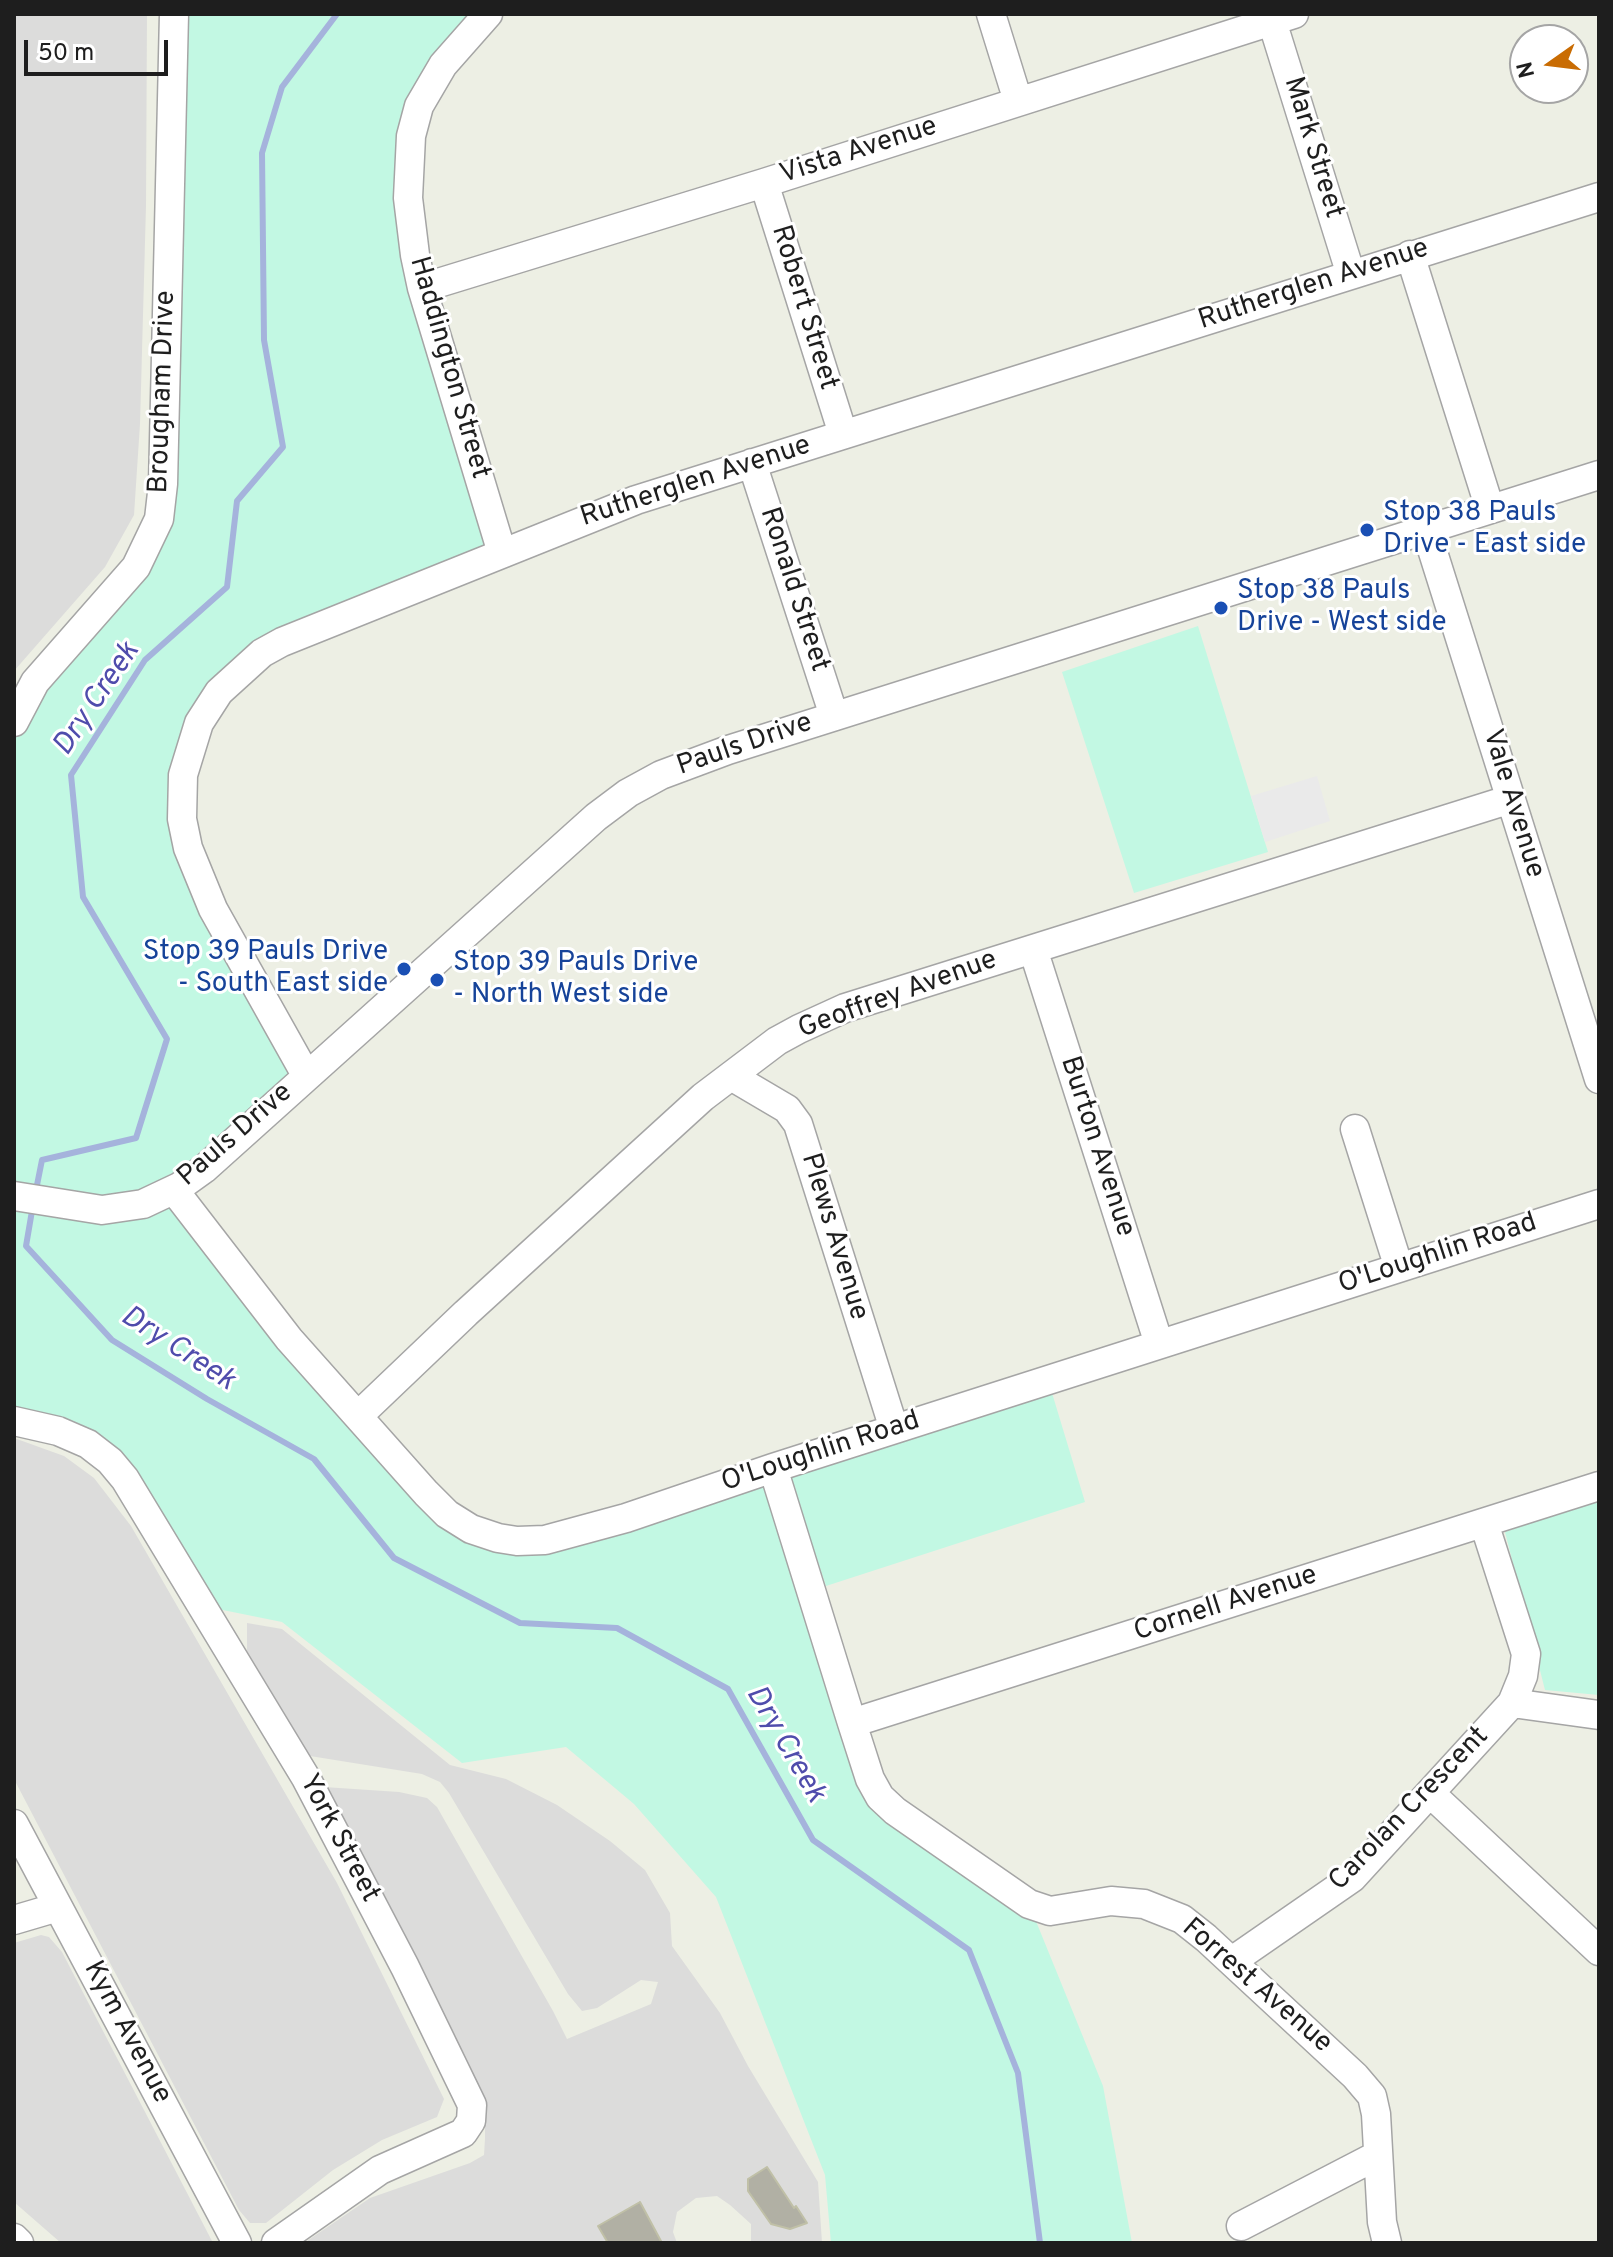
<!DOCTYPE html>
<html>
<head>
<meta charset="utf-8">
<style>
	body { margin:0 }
	#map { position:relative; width:1613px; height:2257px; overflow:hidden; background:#edefe4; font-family:Overpass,sans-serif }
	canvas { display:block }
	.frame { position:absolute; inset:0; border:16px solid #1e1e1e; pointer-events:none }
	.north { position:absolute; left:1509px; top:24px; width:80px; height:80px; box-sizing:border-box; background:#fff; border:2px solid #a5a5a5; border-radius:50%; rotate:256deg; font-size:22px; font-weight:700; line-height:32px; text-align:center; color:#1e1e1e }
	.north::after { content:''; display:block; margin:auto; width:28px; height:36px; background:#c96c03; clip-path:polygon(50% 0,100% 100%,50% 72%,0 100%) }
	.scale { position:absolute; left:24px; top:40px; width:144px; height:36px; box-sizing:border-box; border:4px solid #1e1e1e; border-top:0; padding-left:10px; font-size:24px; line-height:28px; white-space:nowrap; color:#1e1e1e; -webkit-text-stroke:6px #fff; paint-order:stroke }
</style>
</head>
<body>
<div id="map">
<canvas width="1613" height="2257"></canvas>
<div class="frame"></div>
<div class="north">N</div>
<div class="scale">50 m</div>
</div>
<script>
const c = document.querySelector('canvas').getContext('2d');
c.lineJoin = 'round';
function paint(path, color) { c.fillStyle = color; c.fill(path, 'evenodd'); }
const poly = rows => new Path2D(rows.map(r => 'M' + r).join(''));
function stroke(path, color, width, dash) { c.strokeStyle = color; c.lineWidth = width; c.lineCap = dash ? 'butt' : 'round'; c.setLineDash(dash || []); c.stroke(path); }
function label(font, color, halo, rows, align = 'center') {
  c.font = font + ' Overpass,sans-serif'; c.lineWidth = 6; c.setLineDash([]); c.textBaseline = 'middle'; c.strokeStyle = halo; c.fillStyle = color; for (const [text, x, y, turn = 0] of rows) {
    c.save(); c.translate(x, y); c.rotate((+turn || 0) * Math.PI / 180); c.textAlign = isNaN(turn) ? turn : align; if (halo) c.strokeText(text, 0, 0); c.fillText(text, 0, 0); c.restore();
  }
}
const residential = poly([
	[14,14,147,14,146,206,140,424,134,515,105,567,14,671],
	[14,1438,64,1456,94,1478,131,1526,337,1883,444,2099,437,2117,382,2140,333,2170,266,2223,250,2223,239,2210,14,1779],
	[247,1623,282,1629,450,1765,506,1779,557,1805,610,1841,645,1870,670,1913,672,1946,720,2013,748,2066,818,2182,822,2243,751,2243,751,2224,730,2205,717,2196,696,2198,677,2212,673,2232,677,2243,304,2243,370,2198,470,2163,484,2155,485,2139,485,2116,324,1787,399,1792,427,1798,437,1807,553,2011,567,2039,651,2004,658,1982,641,1980,597,2008,582,2011,568,1994,449,1793,440,1782,422,1774,310,1756,247,1651],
	[41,1935,49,1937,62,1952,213,2243,61,2243,14,2202,14,1943]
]);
const park = poly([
	[172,14,488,14,443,65,408,171,502,553,271,649,195,733,187,843,306,1075,168,1194,447,1513,498,1538,773,1468,874,1788,1029,1904,1103,2086,1132,2243,831,2243,825,2175,716,1897,634,1804,566,1747,462,1763,282,1622,203,1606,125,1479,14,1421,14,727,153,534],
	[1198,626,1268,852,1134,893,1062,672],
	[1052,1393,1085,1502,826,1586,789,1477],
	[1599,1499,1599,1695,1545,1690,1505,1532]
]);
const parking = poly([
	[1317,776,1330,821,1265,842,1251,796]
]);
const stream = poly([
	[36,1190,42,1160,136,1138,167,1039,83,897,71,775,145,660,227,587,237,501,283,447,264,340,262,153,282,87,337,14],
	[33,1205,26,1246,112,1340,207,1399,314,1459,394,1558,520,1623,617,1628,728,1689,813,1840,969,1950,1018,2073,1040,2243]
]);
const building = poly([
	[767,2167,794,2208,796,2206,807,2223,790,2229,771,2224,748,2191,748,2179,767,2167],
	[640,2202,662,2243,608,2243,598,2226,640,2202]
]);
const minor = poly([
	[488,14,443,65,419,106,411,136,408,198,415,255,422,288,502,553],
	[991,14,1018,101],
	[1272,21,1351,275],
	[764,183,843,434],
	[1410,255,1490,509],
	[422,288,764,183,1294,14],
	[752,463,834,716],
	[1426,530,1599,1079],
	[14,722,35,682,136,567,159,519,163,484,174,14],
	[1033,949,1159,1344],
	[306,1075,213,909,188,848,182,819,183,775,199,723,219,692,262,653,282,642,636,500,1599,197],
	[731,1076,787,1109,798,1124,894,1429],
	[1355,1129,1399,1268],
	[174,1190,289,1339,426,1493,447,1514,471,1529,498,1538,517,1541,545,1540,626,1518,773,1468,1599,1204],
	[14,1196,102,1210,143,1204,179,1187,204,1169,596,817,628,793,661,775,728,750,1599,475],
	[358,1416,466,1313,703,1097,777,1041,799,1029,845,1008,1511,799],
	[14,1421,58,1431,88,1444,110,1461,125,1479,306,1778,405,1967,472,2105,471,2121,463,2133,380,2170,276,2243],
	[773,1468,852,1723,870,1779,880,1797,895,1811,1029,1904,1050,1911,1111,1901,1144,1904,1182,1919,1206,1938,1355,2076,1372,2096,1376,2114,1382,2222,1387,2243],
	[1484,1523,1526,1654,1523,1676,1512,1703],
	[852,1723,1599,1486],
	[1430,1793,1599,1951],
	[14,1824,237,2243],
	[14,1920,58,1907],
	[1232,1961,1352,1878,1512,1703,1599,1715],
	[1241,2226,1378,2155],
	[14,2238,19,2243]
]);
const markers = [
	[1367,530,8,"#1a4fb4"],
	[1221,608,8,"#1a4fb4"],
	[404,969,8,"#1a4fb4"],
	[437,980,8,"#1a4fb4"]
];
const streetNames = [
	["Mark Street",1312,148,73],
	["Vista Avenue",859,152,-18],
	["Rutherglen Avenue",1314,286,-18],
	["Robert Street",803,308,73],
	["Haddington Street",448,368,74],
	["Brougham Drive",164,392,-88],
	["Rutherglen Avenue",696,483,-18],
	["Ronald Street",793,590,72],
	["Pauls Drive",745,746,-19],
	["Vale Avenue",1512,804,73],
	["Geoffrey Avenue",898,996,-20],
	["Pauls Drive",236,1136,-41],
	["Burton Avenue",1096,1147,72],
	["Plews Avenue",833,1237,73],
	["O'Loughlin Road",1438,1255,-18],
	["O'Loughlin Road",821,1453,-18],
	["Cornell Avenue",1226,1605,-18],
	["Carolan Crescent",1410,1810,-46],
	["York Street",338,1839,62],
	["Forrest Avenue",1256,1987,41],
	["Kym Avenue",126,2033,62]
];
const transitNames = [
	["Stop 38 Pauls",1383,514],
	["Drive - East side",1383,546],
	["Stop 38 Pauls",1237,592],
	["Drive - West side",1237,624],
	["Stop 39 Pauls Drive",388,953,"right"],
	["- South East side",388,985,"right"],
	["Stop 39 Pauls Drive",453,964],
	["- North West side",453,996]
];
const waterNames = [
	["Dry Creek",98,700,-56],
	["Dry Creek",177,1350,33],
	["Dry Creek",784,1745,60]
];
paint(residential, '#dcdcdb');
paint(park, '#c2f8e3');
paint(parking, '#eaeaea');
stroke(stream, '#a5b3dc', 6);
paint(building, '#b1b0a4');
stroke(building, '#c0c0a7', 2);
stroke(minor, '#a5a5a5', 31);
stroke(minor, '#fff', 28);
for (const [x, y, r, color] of markers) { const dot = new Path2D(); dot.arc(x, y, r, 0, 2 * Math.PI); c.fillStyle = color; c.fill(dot); stroke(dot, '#fff', 3); }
label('28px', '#1e1e1e', '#fff', streetNames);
label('28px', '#164399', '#fff', transitNames, 'left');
label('italic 30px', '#4f4cac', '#fff', waterNames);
</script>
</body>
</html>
